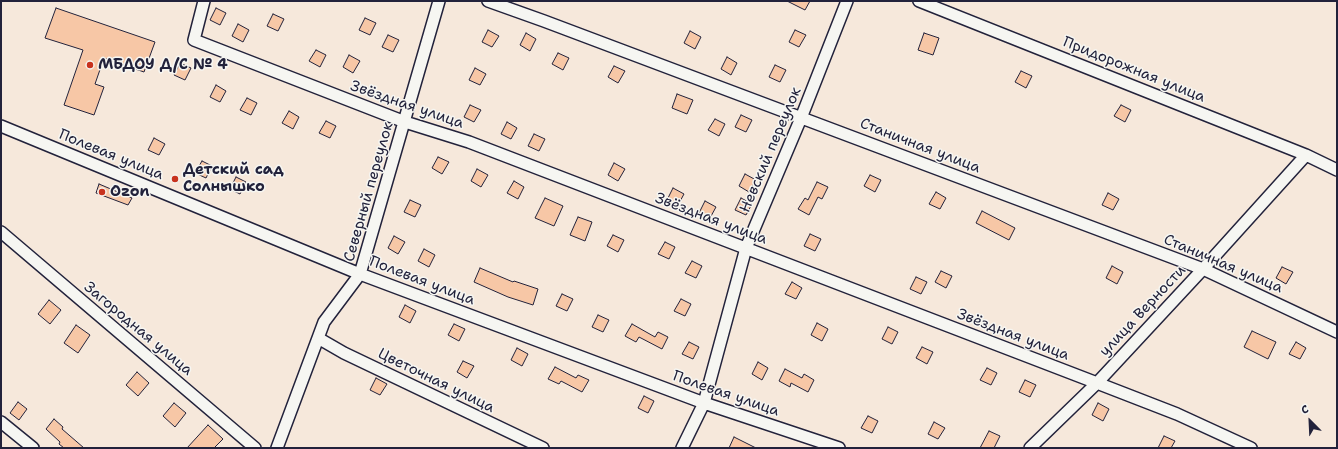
<!DOCTYPE html>
<html>
<head>
<meta charset="utf-8">
<style>
	body { margin:0 }
	#map { position:relative; width:1338px; height:449px; overflow:hidden; background:#f6e8db; font-family:"Shantell Sans",sans-serif }
	canvas { display:block }
	.frame { position:absolute; inset:0; border:2px solid #22223b; pointer-events:none }
	.north { position:absolute; left:1290px; top:401px; width:40px; height:40px; -webkit-text-stroke:3px #f6f6f2; paint-order:stroke; rotate:336deg; font-size:11px; font-weight:700; line-height:16px; text-align:center; color:#22223b }
	.north::after { content:''; display:block; margin:auto; width:14px; height:18px; background:#22223b; clip-path:polygon(50% 0,100% 100%,50% 72%,0 100%) }
</style>
</head>
<body>
<div id="map">
<canvas width="1338" height="449"></canvas>
<div class="frame"></div>
<div class="north">С</div>
</div>
<script>
const c = document.querySelector('canvas').getContext('2d');
c.lineJoin = 'round';
function paint(path, color) { c.fillStyle = color; c.fill(path, 'evenodd'); }
const poly = rows => new Path2D(rows.map(r => 'M' + r).join(''));
function stroke(path, color, width, dash) { c.strokeStyle = color; c.lineWidth = width; c.lineCap = dash ? 'butt' : 'round'; c.setLineDash(dash || []); c.stroke(path); }
function label(font, color, halo, rows, align = 'center') {
  c.font = font + ' "Shantell Sans",sans-serif'; c.lineWidth = 3; c.setLineDash([]); c.textBaseline = 'middle'; c.strokeStyle = halo; c.fillStyle = color; for (const [text, x, y, turn = 0] of rows) {
    c.save(); c.translate(x, y); c.rotate((+turn || 0) * Math.PI / 180); c.textAlign = isNaN(turn) ? turn : align; if (halo) c.strokeText(text, 0, 0); c.fillText(text, 0, 0); c.restore();
  }
}
const building = poly([
	[787,1,810,1,805,10,787,1],
	[56,8,155,42,144,72,104,58,95,84,104,87,94,115,64,105,83,50,45,38,56,8],
	[216,8,226,13,220,25,210,20,216,8],
	[273,14,284,19,278,31,267,26,273,14],
	[365,18,376,23,370,35,359,30,365,18],
	[238,24,249,30,243,42,232,36,238,24],
	[488,30,499,36,492,47,482,42,488,30],
	[795,30,806,35,799,47,789,42,795,30],
	[690,31,701,37,695,49,684,43,690,31],
	[526,33,536,39,530,51,520,45,526,33],
	[924,33,939,38,933,55,918,50,924,33],
	[388,35,399,40,393,52,382,47,388,35],
	[316,50,326,55,320,67,309,61,316,50],
	[558,53,569,58,563,70,552,64,558,53],
	[349,55,360,61,353,73,343,67,349,55],
	[727,57,737,63,731,75,721,69,727,57],
	[180,63,191,68,185,80,174,75,180,63],
	[775,65,786,70,780,82,769,77,775,65],
	[614,66,625,71,618,83,608,77,614,66],
	[475,68,486,74,480,85,469,80,475,68],
	[1021,71,1032,76,1026,88,1015,82,1021,71],
	[216,85,226,91,220,102,210,97,216,85],
	[677,94,693,100,687,114,672,108,677,94],
	[247,98,257,103,251,115,240,110,247,98],
	[470,105,481,110,474,122,464,117,470,105],
	[1121,105,1131,110,1125,122,1114,116,1121,105],
	[289,111,299,117,293,129,282,123,289,111],
	[741,115,752,120,746,132,735,127,741,115],
	[715,119,725,124,719,136,708,130,715,119],
	[326,121,336,126,330,138,319,133,326,121],
	[507,122,517,128,511,139,501,134,507,122],
	[534,134,545,139,539,151,528,146,534,134],
	[154,138,165,144,159,155,148,150,154,138],
	[438,157,449,162,442,174,432,168,438,157],
	[202,161,212,166,206,178,195,173,202,161],
	[614,163,625,169,618,181,608,175,614,163],
	[477,169,488,175,481,187,471,181,477,169],
	[745,174,756,180,749,192,739,186,745,174],
	[870,175,881,180,875,192,864,186,870,175],
	[236,177,246,182,240,194,230,189,236,177],
	[514,181,524,187,518,199,507,193,514,181],
	[817,182,828,187,822,199,818,197,809,215,798,209,805,198,808,200,817,182],
	[99,184,132,198,128,205,96,193,99,184],
	[673,188,684,194,678,205,667,200,673,188],
	[936,192,946,198,940,209,929,204,936,192],
	[1108,193,1119,199,1113,210,1102,205,1108,193],
	[545,198,563,206,554,226,535,218,545,198],
	[741,198,752,204,746,215,735,210,741,198],
	[410,200,421,205,415,217,404,212,410,200],
	[705,201,716,207,710,218,699,213,705,201],
	[982,211,1015,228,1009,240,976,223,982,211],
	[578,217,592,222,585,241,570,235,578,217],
	[810,234,821,239,815,251,804,246,810,234],
	[613,235,624,240,618,252,607,246,613,235],
	[394,236,405,242,398,254,388,248,394,236],
	[665,242,675,247,669,259,658,254,665,242],
	[424,249,435,255,429,267,418,261,424,249],
	[692,261,702,266,696,278,685,273,692,261],
	[1112,266,1123,272,1117,284,1106,278,1112,266],
	[1282,267,1293,272,1286,284,1276,278,1282,267],
	[480,268,513,282,514,281,538,289,533,305,508,297,474,282,480,268],
	[941,271,952,276,946,288,935,282,941,271],
	[916,277,927,282,921,294,910,289,916,277],
	[792,282,802,288,796,299,785,294,792,282],
	[562,294,573,299,567,311,556,306,562,294],
	[681,299,691,304,685,316,674,311,681,299],
	[49,300,61,310,50,324,38,314,49,300],
	[405,305,416,311,410,323,399,317,405,305],
	[598,315,609,320,603,332,592,327,598,315],
	[817,323,828,329,822,341,811,335,817,323],
	[454,324,465,329,459,341,448,335,454,324],
	[632,324,655,337,658,332,668,337,662,349,639,337,636,342,625,336,632,324],
	[76,325,90,335,78,353,64,343,76,325],
	[888,327,898,332,892,344,882,339,888,327],
	[1252,331,1276,342,1268,359,1244,347,1252,331],
	[689,342,699,347,693,359,682,354,689,342],
	[1296,342,1306,348,1300,359,1289,354,1296,342],
	[922,347,933,352,927,364,916,358,922,347],
	[517,348,528,354,522,366,511,360,517,348],
	[463,361,474,366,467,378,457,372,463,361],
	[758,362,768,368,762,380,752,374,758,362],
	[555,367,576,378,578,375,589,380,582,392,561,381,559,384,548,379,555,367],
	[987,368,997,373,991,385,980,380,987,368],
	[785,369,802,378,804,374,814,380,808,392,791,383,790,387,779,381,785,369],
	[137,372,149,383,138,396,126,385,137,372],
	[376,378,387,384,380,395,370,390,376,378],
	[1025,380,1036,385,1030,397,1019,392,1025,380],
	[644,396,654,401,648,413,638,408,644,396],
	[18,402,27,409,19,420,10,413,18,402],
	[174,403,186,413,175,427,163,416,174,403],
	[1098,403,1109,409,1103,421,1092,415,1098,403],
	[868,416,878,421,872,433,861,428,868,416],
	[54,419,63,427,62,429,84,448,64,448,59,444,60,442,46,429,54,419],
	[934,422,945,428,938,439,928,434,934,422],
	[208,425,223,439,214,448,187,448,208,425],
	[989,431,1000,436,994,448,980,448,989,431],
	[1164,436,1175,441,1171,448,1158,448,1164,436],
	[734,437,756,448,729,448,734,437]
]);
const minor = poly([
	[204,1,194,40,405,122,469,142,1097,383,1177,414,1251,448],
	[488,1,544,21,1203,269,1337,332],
	[919,1,1306,155,1337,170],
	[1,126,360,274,704,403,839,448],
	[1,232,255,448],
	[318,338,344,353,543,448],
	[1,422,33,448],
	[277,448,324,322,360,274,439,1],
	[682,448,704,403,746,248,801,118,847,1],
	[1030,448,1097,383,1203,269,1306,155]
]);
const markers = [
	[90,65,4,"#c8321e"],
	[175,179,4,"#c8321e"],
	[102,192,4,"#c8321e"]
];
const poiNames = [
	["МБДОУ Д/С № 4",98,65],
	["Детский сад",183,170],
	["Солнышко",183,187],
	["Ozon",110,192]
];
const streetNames = [
	["Придорожная улица",1134,70,22],
	["Звёздная улица",407,105,19],
	["Станичная улица",920,146,21],
	["Невский переулок",771,150,-67],
	["Полевая улица",111,155,22],
	["Северный переулок",369,192,-74],
	["Звёздная улица",711,219,21],
	["Станичная улица",1223,264,23],
	["Полевая улица",422,281,21],
	["улица Верности",1143,311,-47],
	["Загородная улица",138,329,40],
	["Звёздная улица",1013,335,21],
	["Цветочная улица",436,381,26],
	["Полевая улица",726,394,19]
];
paint(building, '#f7c7a6');
stroke(building, '#22223b', 1);
stroke(minor, '#22223b', 14);
stroke(minor, '#f6f6f2', 11);
for (const [x, y, r, color] of markers) { const dot = new Path2D(); dot.arc(x, y, r, 0, 2 * Math.PI); c.fillStyle = color; c.fill(dot); stroke(dot, '#f6f6f2', 1.5); }
label('bold 15px', '#22223b', '#f6f6f2', poiNames, 'left');
label('15px', '#22223b', '#f6f6f2', streetNames);
</script>
</body>
</html>
